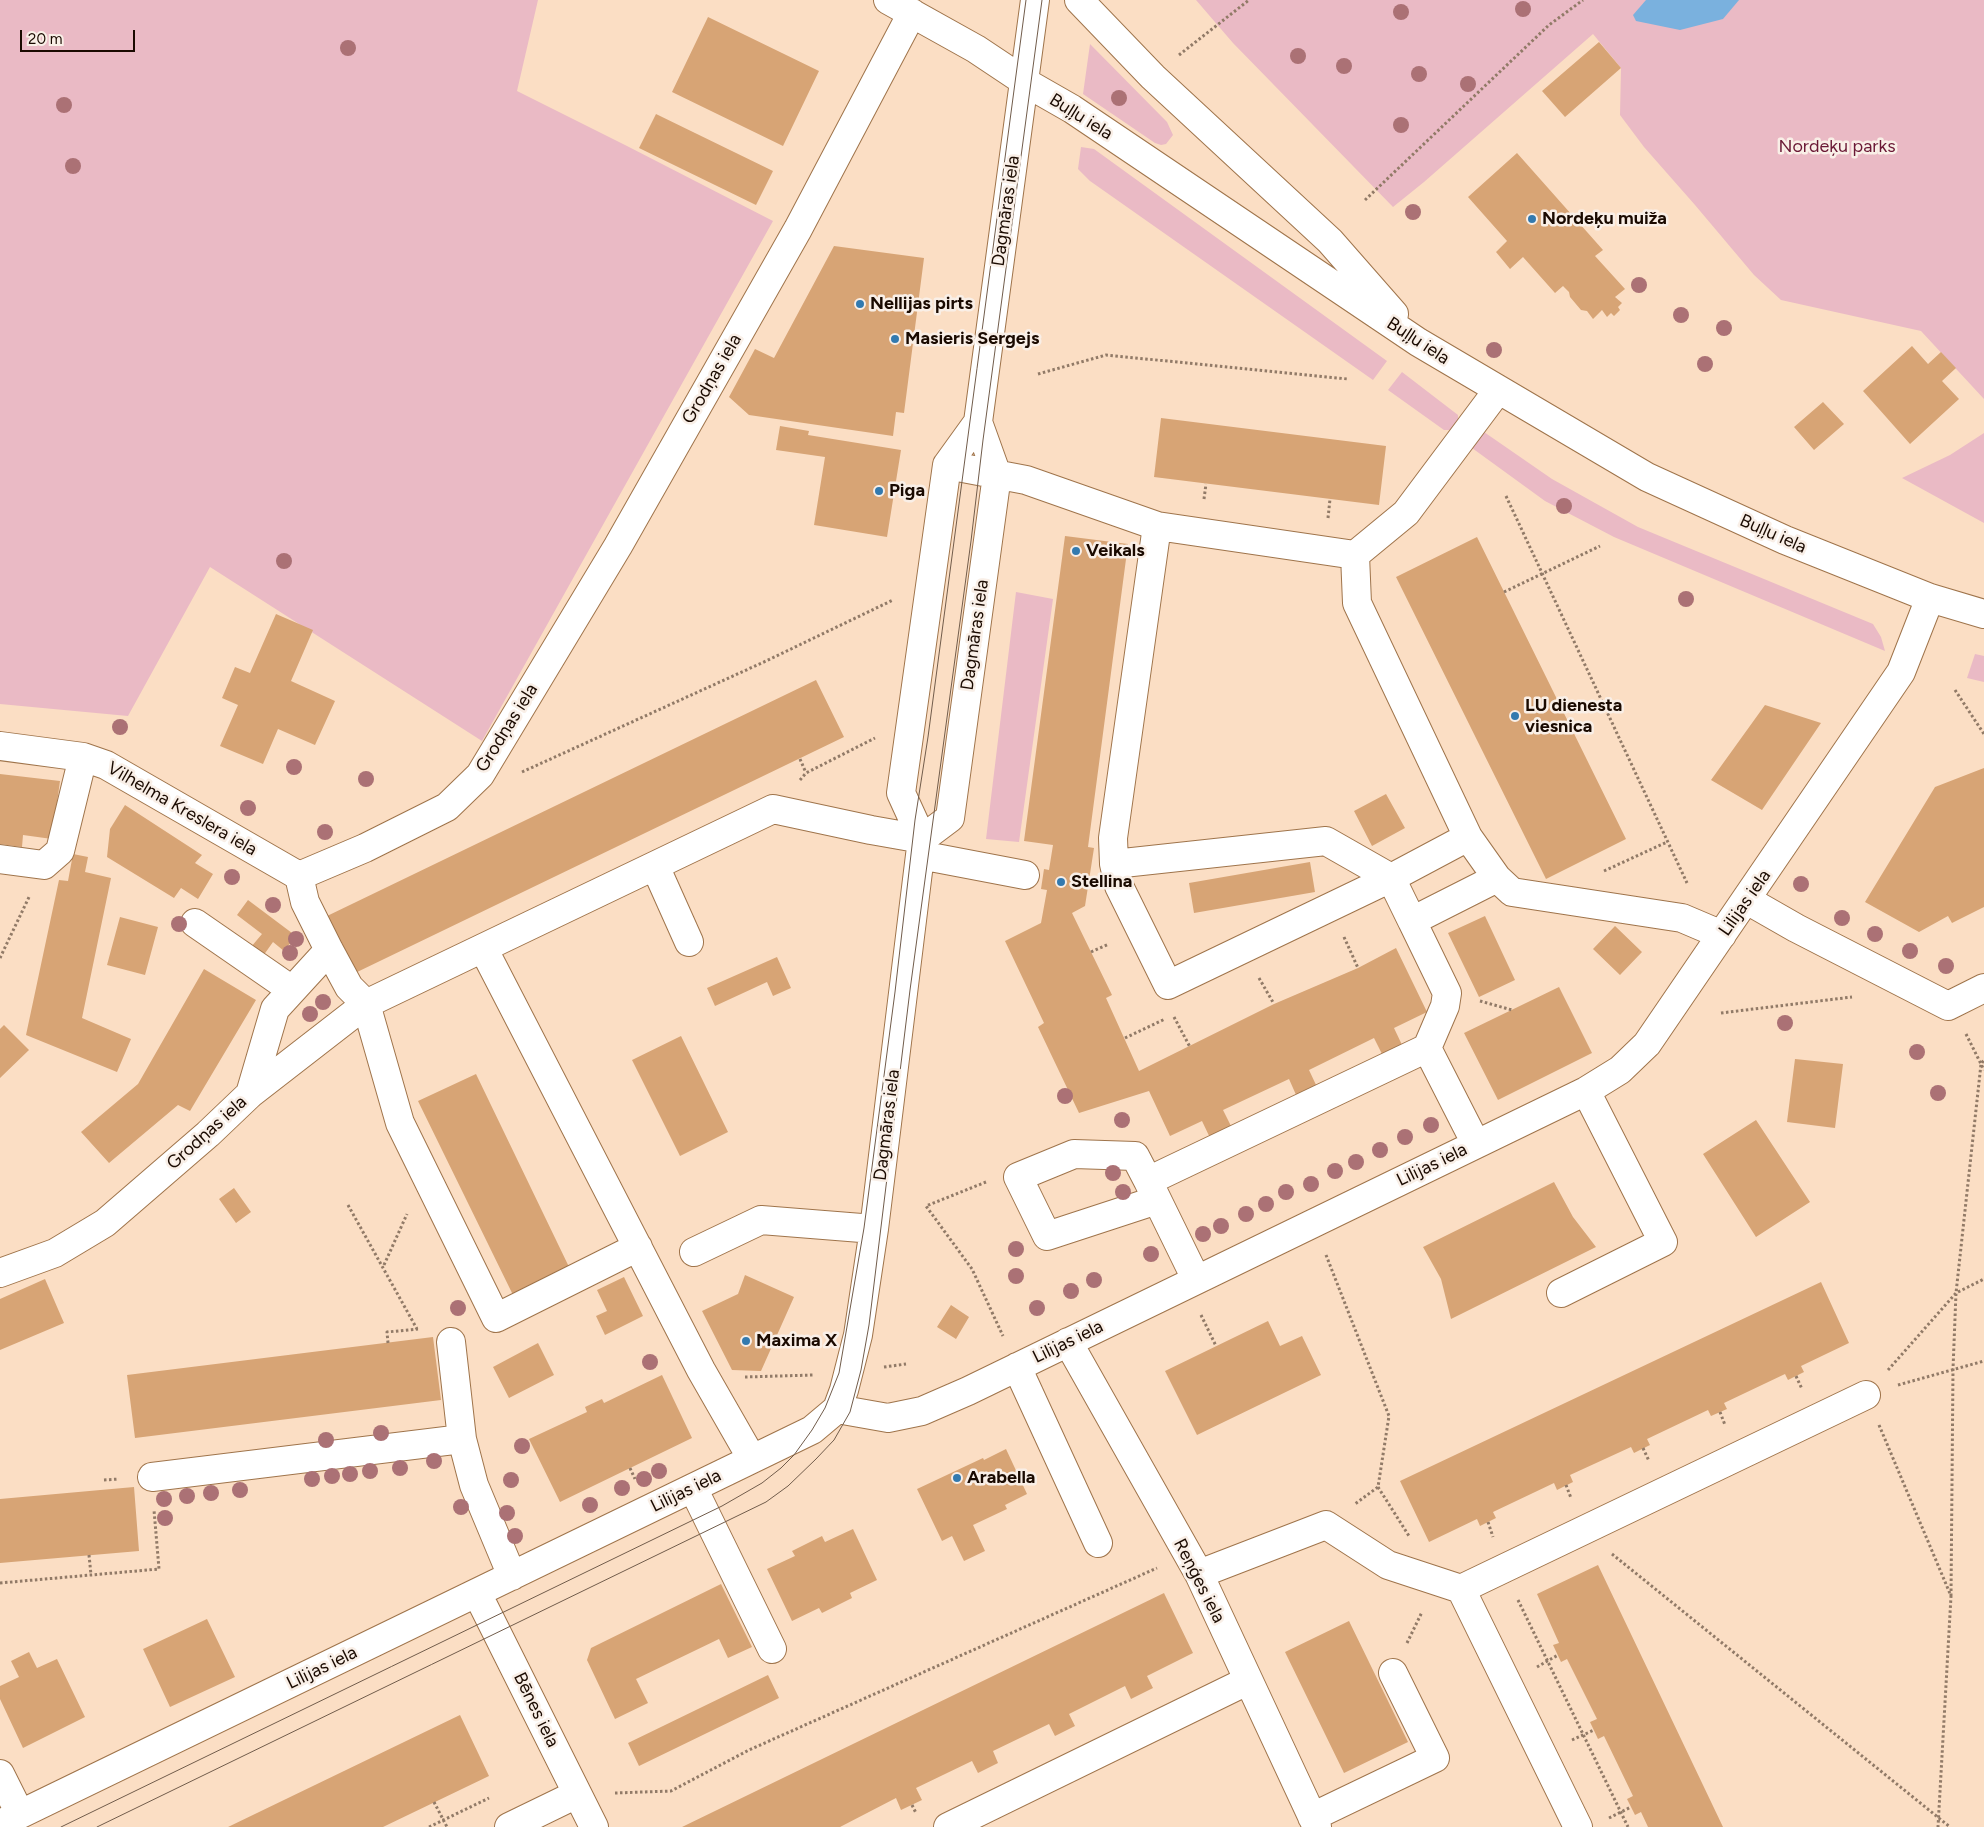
<!DOCTYPE html>
<html>
<head>
<meta charset="utf-8">
<style>
	body { margin:0 }
	#map { position:relative; width:1984px; height:1827px; overflow:hidden; background:#fbdec4; font-family:Figtree,sans-serif }
	canvas { display:block }
	.scale { position:absolute; left:20px; top:30px; width:115px; height:22px; box-sizing:border-box; border:2px solid #1a0a00; border-top:0; padding-left:6px; font-size:15px; line-height:18px; white-space:nowrap; color:#1a0a00; -webkit-text-stroke:4px #f9efe7; paint-order:stroke }
</style>
</head>
<body>
<div id="map">
<canvas width="1984" height="1827"></canvas>
<div class="scale">20 m</div>
</div>
<script>
const c = document.querySelector('canvas').getContext('2d');
c.lineJoin = 'round';
function paint(path, color) { c.fillStyle = color; c.fill(path, 'evenodd'); }
const poly = rows => new Path2D(rows.map(r => 'M' + r).join(''));
function stroke(path, color, width, dash) { c.strokeStyle = color; c.lineWidth = width; c.lineCap = dash ? 'butt' : 'round'; c.setLineDash(dash || []); c.stroke(path); }
function label(font, color, halo, rows, align = 'center') {
  c.font = font + ' Figtree,sans-serif'; c.lineWidth = 5; c.setLineDash([]); c.textBaseline = 'middle'; c.strokeStyle = halo; c.fillStyle = color; for (const [text, x, y, turn = 0] of rows) {
    c.save(); c.translate(x, y); c.rotate((+turn || 0) * Math.PI / 180); c.textAlign = isNaN(turn) ? turn : align; if (halo) c.strokeText(text, 0, 0); c.fillText(text, 0, 0); c.restore();
  }
}
const green = poly([
	[0,0,538,0,517,91,627,146,773,221,482,741,210,567,128,716,0,704],
	[1196,0,1984,0,1984,399,1921,331,1781,300,1754,275,1695,205,1644,147,1620,115,1621,68,1593,34,1424,182,1393,207,1233,43],
	[1090,44,1167,122,1173,135,1166,144,1161,145,1155,143,1083,94],
	[1081,147,1094,149,1387,361,1373,380,1090,181,1078,169],
	[1402,372,1458,415,1458,423,1453,430,1444,430,1388,390],
	[1484,432,1552,479,1638,527,1873,624,1881,637,1885,651,1614,537,1545,501,1472,448],
	[1984,433,1984,523,1902,478,1950,455],
	[1016,592,1053,599,1019,842,986,839],
	[1975,654,1984,656,1984,682,1967,678]
]);
const water = poly([
	[1646,0,1739,0,1723,19,1680,30,1636,21,1633,15]
]);
const building = poly([
	[708,17,819,71,783,146,672,92],
	[1599,42,1621,68,1565,117,1542,91],
	[656,114,773,171,756,205,639,148],
	[1517,153,1603,250,1595,256,1625,289,1615,297,1622,303,1618,307,1620,310,1614,316,1611,313,1607,317,1602,310,1593,319,1587,311,1581,310,1570,297,1569,292,1563,286,1555,293,1523,257,1510,269,1496,252,1507,241,1468,197],
	[834,246,924,258,904,413,896,412,893,436,749,415,729,397,755,349,774,358],
	[1912,346,1928,364,1941,352,1956,368,1942,381,1959,399,1910,444,1863,391],
	[1823,402,1844,424,1814,450,1794,427],
	[1161,418,1386,446,1379,505,1154,477],
	[780,426,809,431,808,435,901,450,887,537,814,525,825,457,776,450],
	[1065,536,1128,544,1088,847,1094,848,1085,906,1072,913,1112,995,1106,998,1139,1071,1274,1004,1358,968,1396,948,1427,1012,1394,1028,1403,1047,1383,1056,1374,1038,1309,1070,1317,1087,1297,1097,1289,1079,1223,1110,1234,1132,1212,1142,1202,1121,1170,1136,1149,1091,1079,1113,1038,1027,1044,1023,1005,941,1041,923,1047,890,1041,889,1044,869,1049,870,1053,845,1024,841],
	[1477,537,1626,839,1546,879,1396,577],
	[276,614,313,630,291,681,335,701,315,745,278,729,263,764,220,746,238,705,222,698,235,667,250,673],
	[816,680,844,737,353,974,325,917],
	[1765,705,1821,723,1762,810,1711,780],
	[1984,768,1984,907,1952,923,1948,916,1919,932,1865,902,1935,787],
	[0,774,60,781,52,839,23,835,22,847,0,844],
	[1386,794,1405,828,1372,846,1354,811],
	[125,805,202,855,195,863,213,874,198,899,181,888,174,898,107,857,110,829],
	[73,854,88,857,85,872,111,878,82,1018,131,1039,117,1072,26,1035,59,880,68,881],
	[1310,862,1315,892,1194,913,1189,883],
	[248,900,296,936,284,951,273,942,263,956,251,947,262,934,237,915],
	[1485,916,1515,980,1479,997,1448,933],
	[120,917,158,927,145,975,107,965],
	[1615,926,1642,952,1620,975,1593,949],
	[777,957,791,988,773,996,767,982,715,1006,707,988],
	[204,969,256,1000,190,1111,178,1105,109,1163,81,1132,138,1084],
	[1559,987,1592,1053,1498,1100,1464,1033],
	[4,1025,29,1050,0,1078,0,1029],
	[681,1036,728,1132,680,1156,632,1060],
	[1795,1059,1843,1064,1835,1128,1787,1122],
	[476,1074,570,1269,513,1295,418,1101],
	[1756,1120,1810,1202,1756,1237,1703,1154],
	[1554,1182,1573,1217,1596,1247,1451,1319,1441,1279,1423,1247],
	[234,1188,251,1212,236,1223,219,1199],
	[745,1275,794,1297,761,1371,732,1370,702,1311,738,1294],
	[624,1277,643,1316,605,1335,596,1316,607,1311,597,1290],
	[45,1279,64,1323,0,1350,0,1299],
	[1821,1282,1849,1343,1801,1366,1804,1372,1788,1380,1785,1374,1724,1403,1727,1409,1711,1416,1708,1410,1647,1439,1650,1445,1634,1453,1631,1447,1570,1475,1573,1482,1557,1490,1554,1483,1493,1512,1496,1518,1480,1526,1477,1519,1429,1542,1400,1481],
	[951,1305,969,1317,956,1339,937,1327],
	[1268,1321,1280,1346,1302,1336,1321,1375,1197,1435,1165,1371],
	[433,1337,441,1400,135,1438,127,1375],
	[538,1343,554,1375,509,1398,493,1367],
	[662,1375,692,1438,560,1502,529,1439,587,1412,585,1407,602,1399,604,1403],
	[1006,1449,1027,1494,1005,1505,1007,1509,973,1525,985,1551,964,1561,952,1536,942,1541,917,1489,983,1458,984,1460],
	[134,1487,139,1551,0,1563,0,1499],
	[853,1529,877,1580,850,1593,852,1598,822,1613,819,1608,792,1621,767,1569,795,1556,792,1551,822,1536,825,1542],
	[1598,1565,1723,1827,1648,1827,1641,1812,1635,1815,1627,1799,1633,1796,1604,1736,1598,1739,1590,1722,1597,1719,1567,1659,1561,1662,1553,1645,1559,1643,1537,1594],
	[721,1584,752,1647,728,1658,719,1639,636,1679,648,1703,615,1719,587,1660,591,1648],
	[1164,1593,1193,1653,1147,1676,1153,1688,1131,1699,1125,1686,1069,1714,1075,1726,1055,1736,1049,1724,993,1751,998,1763,978,1773,972,1761,916,1788,922,1800,901,1810,896,1798,840,1827,682,1827],
	[207,1619,235,1677,170,1707,143,1649],
	[1349,1621,1408,1742,1344,1773,1285,1652],
	[29,1652,37,1668,57,1659,85,1717,23,1748,0,1699,0,1686,19,1677,11,1661],
	[768,1675,779,1698,639,1766,628,1743],
	[460,1715,489,1776,383,1827,228,1827]
]);
const path = poly([
	[1179,55,1249,0],
	[1365,200,1549,25,1583,0],
	[1038,374,1106,355,1348,379],
	[1506,496,1687,883],
	[1204,499,1206,484],
	[1328,518,1330,499],
	[1504,592,1600,546],
	[1955,690,1984,734],
	[800,759,806,773],
	[522,772,766,661,893,600],
	[800,780,806,773,875,738],
	[1604,871,1667,842],
	[1344,937,1358,968],
	[1091,952,1109,944],
	[0,958,29,897],
	[1259,978,1274,1004],
	[1480,1001,1512,1010],
	[1721,1013,1852,997],
	[1174,1017,1190,1047],
	[1966,1034,1984,1070],
	[1125,1038,1165,1019],
	[986,1182,926,1206,972,1269,1003,1336],
	[348,1205,417,1329],
	[1326,1255,1389,1416,1378,1487,1355,1504],
	[384,1265,407,1214],
	[1201,1315,1216,1346],
	[388,1343,387,1332,418,1329],
	[884,1367,906,1364],
	[1888,1370,1956,1293,1984,1279],
	[1796,1376,1802,1389],
	[745,1377,813,1375],
	[1898,1385,1984,1361],
	[1720,1412,1725,1425],
	[1879,1425,1951,1596,1938,1827],
	[1643,1448,1649,1461],
	[630,1468,635,1479],
	[104,1480,119,1479],
	[1566,1485,1571,1498],
	[1378,1487,1409,1536],
	[1488,1522,1493,1537],
	[1612,1554,1950,1827],
	[89,1555,91,1575],
	[0,1583,159,1569,154,1510],
	[1951,1596,1953,1369,1956,1293,1981,1064,1984,1060],
	[1518,1600,1628,1827],
	[1407,1643,1422,1612],
	[1537,1667,1558,1655],
	[1572,1740,1594,1730],
	[615,1793,671,1791,749,1750,1157,1568],
	[434,1802,447,1827],
	[912,1805,916,1813],
	[1609,1818,1631,1807],
	[429,1827,489,1798]
]);
const minor = poly([
	[888,0,976,49,1030,85,1072,109,1418,342,1647,477,1785,540,1930,598,1984,614],
	[1079,0,1153,77,1330,241,1394,314],
	[1498,390,1406,513,1355,555,1357,603,1468,837,1497,878,1512,892,1682,918,1722,935],
	[947,465,1026,480,1157,526,1355,555],
	[1157,526,1113,838,1114,864,1119,886,1168,985,1391,878,1468,837],
	[0,746,83,757,106,765,299,876],
	[922,839,950,818,997,475,978,422,1035,0],
	[920,855,1025,875],
	[0,859,44,865,60,851,83,757],
	[1114,864,1326,841,1391,878,1412,921],
	[655,866,689,942],
	[299,876,365,848,447,807,480,775,618,546,798,229,912,13],
	[299,876,305,902,329,950,349,987,366,1004,400,1123,496,1318,638,1247],
	[1747,900,1796,928,1948,1006,1984,988],
	[195,923,292,990],
	[483,948,701,1370,752,1459],
	[1427,1048,1445,1006,1447,993,1412,921,1497,878],
	[250,1094,275,1009,329,950],
	[1148,1181,1135,1156,1074,1154,1018,1177,1047,1236,1157,1200],
	[694,1252,761,1220,874,1229],
	[0,1273,55,1253,105,1223,208,1134,250,1094,366,1004,773,809,871,830,922,839],
	[1196,1279,1148,1181,1427,1048,1476,1144],
	[1561,1293,1663,1242,1586,1091],
	[451,1342,462,1439,474,1485,512,1576],
	[1068,1342,1199,1574,1317,1827],
	[1017,1367,1098,1543],
	[837,1409,888,1418,922,1411,968,1391,1586,1091,1620,1070,1647,1044,1901,672,1930,598],
	[152,1477,462,1439],
	[693,1488,772,1649],
	[1199,1574,1326,1525,1388,1565,1461,1589,1866,1395],
	[1461,1589,1578,1827],
	[477,1593,594,1827],
	[0,1774,20,1814],
	[1312,1817,1435,1758,1393,1673],
	[0,1824,812,1430,837,1409,844,1390,858,1335,874,1229,922,839,901,793,947,465,978,422],
	[509,1827,577,1794],
	[948,1827,1247,1681]
]);
const tram = poly([
	[61,1827,722,1506,762,1483,781,1468,794,1455,812,1430,825,1408,839,1373,864,1228,895,992,915,820,928,737,1026,0],
	[97,1827,766,1502,788,1486,816,1459,834,1440,850,1412,861,1370,869,1325,910,990,971,541,983,440,1042,0]
]);
const trees = [
	[1523,9],
	[1401,12],
	[348,48],
	[1298,56],
	[1344,66],
	[1419,74],
	[1468,84],
	[1119,98],
	[64,105],
	[1401,125],
	[73,166],
	[1413,212],
	[1639,285],
	[1681,315],
	[1724,328],
	[1494,350],
	[1705,364],
	[1564,506],
	[284,561],
	[1686,599],
	[120,727],
	[294,767],
	[366,779],
	[248,808],
	[325,832],
	[232,877],
	[1801,884],
	[273,905],
	[1842,918],
	[179,924],
	[1875,934],
	[296,939],
	[1910,951],
	[290,953],
	[1946,966],
	[323,1002],
	[310,1014],
	[1785,1023],
	[1917,1052],
	[1938,1093],
	[1065,1096],
	[1122,1120],
	[1431,1125],
	[1405,1137],
	[1380,1150],
	[1356,1162],
	[1335,1171],
	[1113,1173],
	[1311,1184],
	[1123,1192],
	[1286,1192],
	[1266,1204],
	[1246,1214],
	[1221,1226],
	[1203,1234],
	[1016,1249],
	[1151,1254],
	[1016,1276],
	[1094,1280],
	[1071,1291],
	[458,1308],
	[1037,1308],
	[650,1362],
	[381,1433],
	[326,1440],
	[522,1446],
	[434,1461],
	[400,1468],
	[370,1471],
	[659,1471],
	[350,1474],
	[332,1476],
	[312,1479],
	[644,1479],
	[511,1480],
	[622,1488],
	[240,1490],
	[211,1493],
	[187,1496],
	[164,1499],
	[590,1505],
	[461,1507],
	[507,1513],
	[165,1518],
	[515,1536]
];
const markers = [
	[1532,219,5,"#337aaf"],
	[860,304,5,"#337aaf"],
	[895,339,5,"#337aaf"],
	[879,491,5,"#337aaf"],
	[1076,551,5,"#337aaf"],
	[1515,716,5,"#337aaf"],
	[1061,882,5,"#337aaf"],
	[746,1341,5,"#337aaf"],
	[957,1478,5,"#337aaf"]
];
const streetNames = [
	["Buļļu iela",1081,117,32],
	["Dagmāras iela",1006,211,-82],
	["Buļļu iela",1418,341,33],
	["Grodņas iela",712,379,-60],
	["Buļļu iela",1773,534,24],
	["Dagmāras iela",975,635,-82],
	["Grodņas iela",507,728,-58],
	["Vilhelma Kreslera iela",182,809,30],
	["Lilijas iela",1745,903,-55],
	["Dagmāras iela",887,1125,-83],
	["Grodņas iela",207,1133,-42],
	["Lilijas iela",1432,1165,-26],
	["Lilijas iela",1068,1342,-26],
	["Lilijas iela",686,1491,-26],
	["Reņģes iela",1199,1581,63],
	["Lilijas iela",322,1668,-26],
	["Bēnes iela",536,1710,64]
];
const parkNames = [
	["Nordeķu parks",1837,147]
];
const poiNames = [
	["Nordeķu muiža",1542,219],
	["Nellijas pirts",870,304],
	["Masieris Sergejs",905,339],
	["Piga",889,491],
	["Veikals",1086,551],
	["LU dienesta",1525,706],
	["viesnica",1525,727],
	["Stellina",1071,882],
	["Maxima X",756,1341],
	["Arabella",967,1478]
];
paint(green, '#eabac5');
paint(water, '#7ab1de');
paint(building, '#d7a475');
stroke(minor, '#9f744b', 30);
stroke(path, '#917a67', 3, [2.5, 2.5]);
stroke(minor, '#fff', 28);
stroke(tram, '#715c4b', 1);
c.fillStyle = '#ab7175';
for (const [x, y] of trees) { c.beginPath(); c.arc(x, y, 8, 0, 2 * Math.PI); c.fill(); }
for (const [x, y, r, color] of markers) { const dot = new Path2D(); dot.arc(x, y, r, 0, 2 * Math.PI); c.fillStyle = color; c.fill(dot); stroke(dot, '#f9efe7', 2); }
label('18px', '#1a0a00', '#f9efe7', streetNames);
label('18px', '#6a1835', '#f9efe7', parkNames);
label('bold 18px', '#1a0a00', '#f9efe7', poiNames, 'left');
</script>
</body>
</html>
